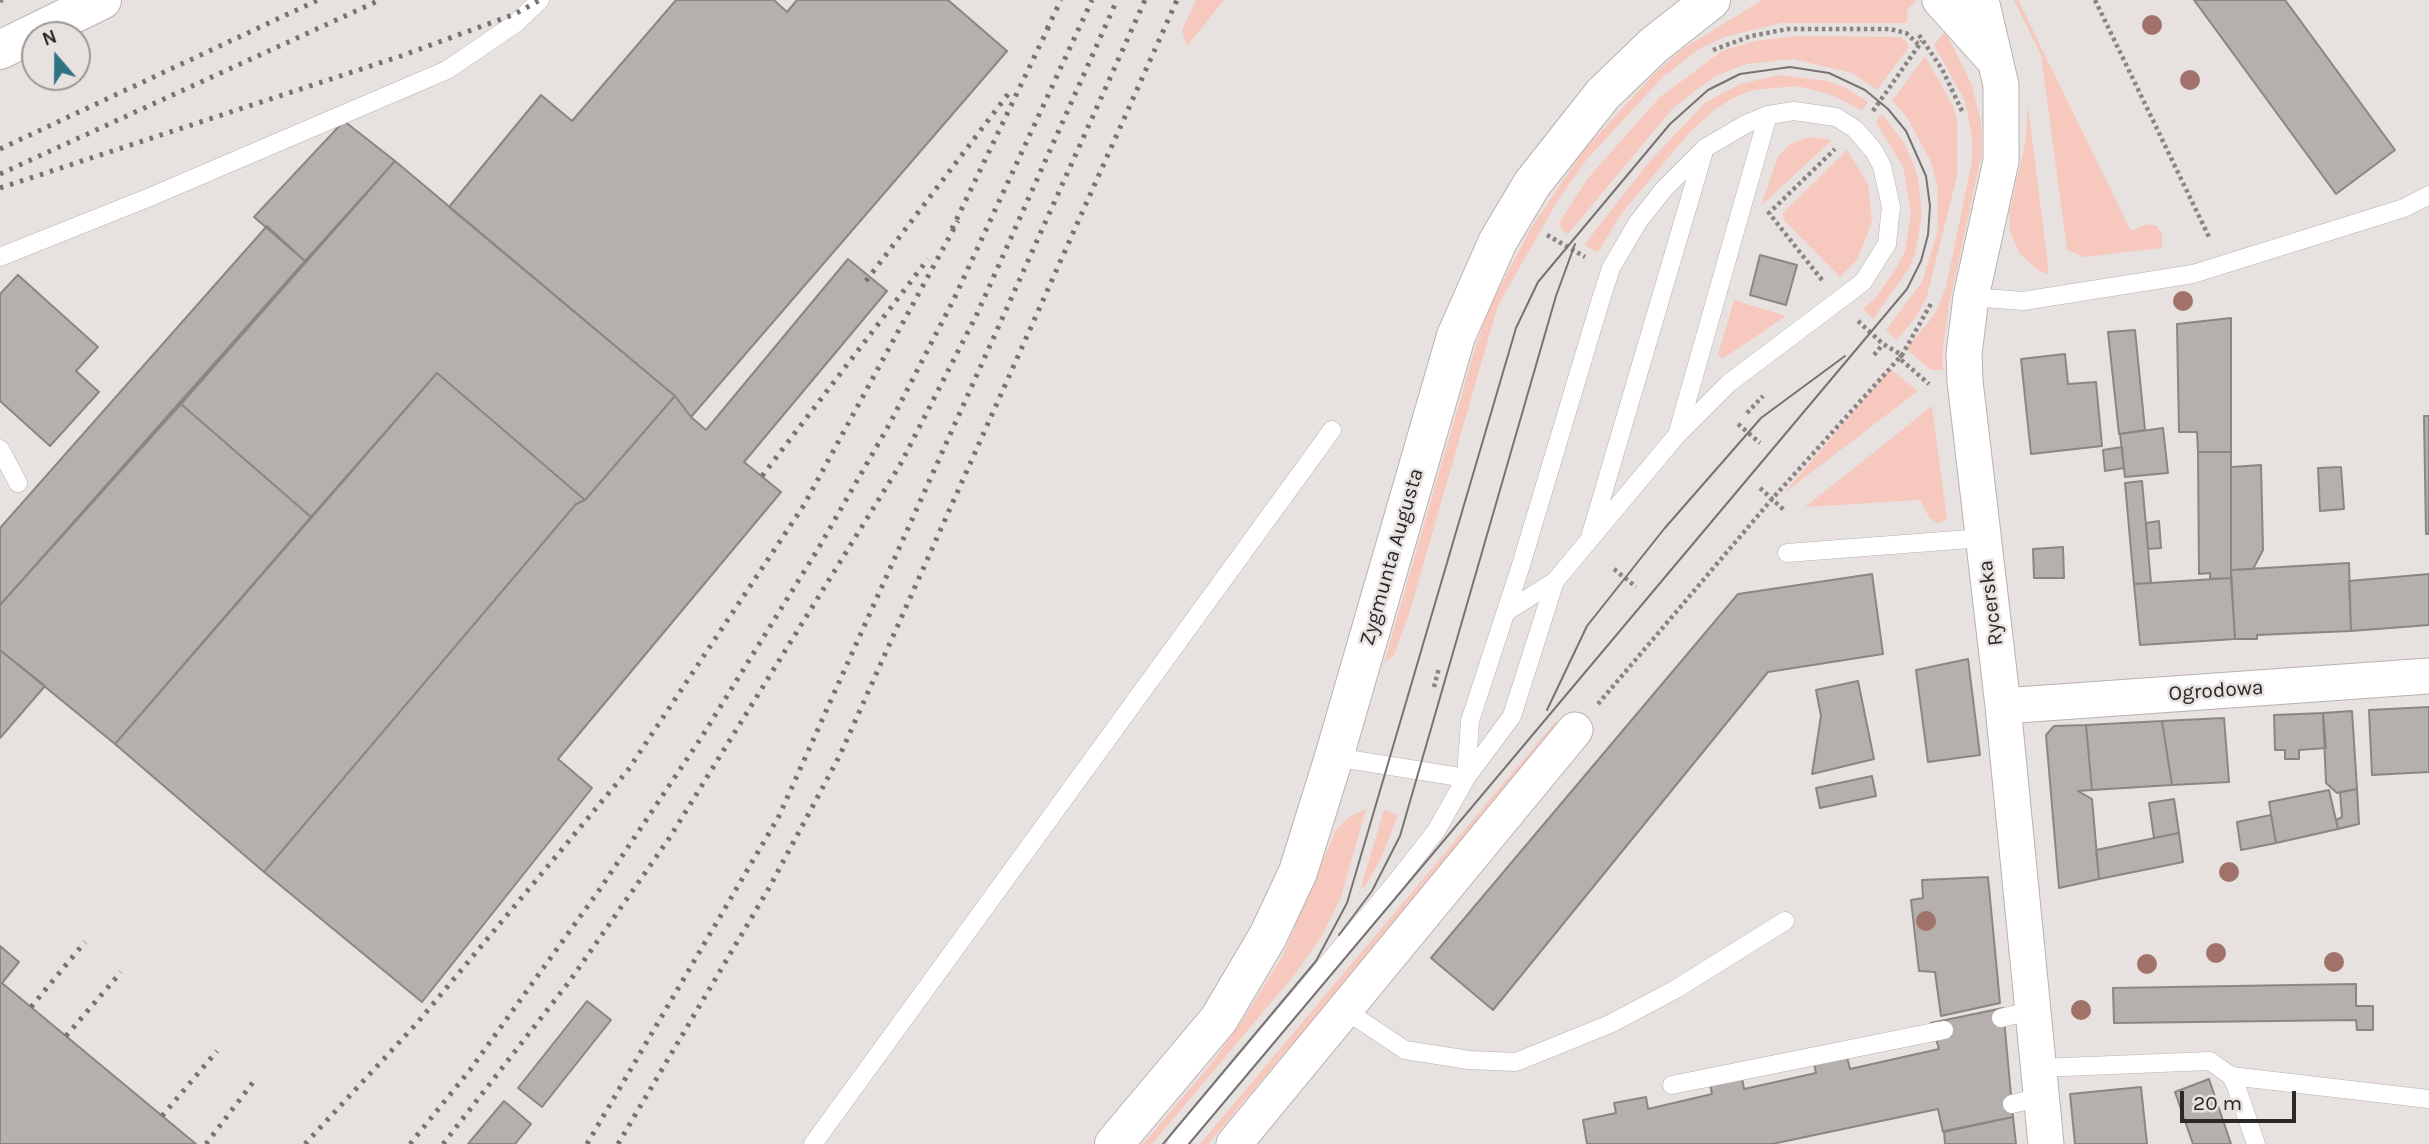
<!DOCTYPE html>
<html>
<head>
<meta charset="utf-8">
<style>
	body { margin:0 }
	#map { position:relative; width:2429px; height:1144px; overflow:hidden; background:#e7e1df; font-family:Karla,sans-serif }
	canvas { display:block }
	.north { position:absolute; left:21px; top:21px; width:70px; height:70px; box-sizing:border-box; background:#e7e1df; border:2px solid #9c9796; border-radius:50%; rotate:340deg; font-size:19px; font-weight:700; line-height:28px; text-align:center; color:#2b2928 }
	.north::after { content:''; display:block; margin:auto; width:24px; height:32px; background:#2e7381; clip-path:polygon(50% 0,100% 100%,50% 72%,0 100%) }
	.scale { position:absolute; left:2180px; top:1091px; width:116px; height:32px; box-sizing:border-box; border:4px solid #2b2928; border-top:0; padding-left:9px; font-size:21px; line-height:24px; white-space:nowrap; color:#2b2928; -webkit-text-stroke:5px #e7e1df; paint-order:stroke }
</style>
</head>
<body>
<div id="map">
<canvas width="2429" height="1144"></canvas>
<div class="north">N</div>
<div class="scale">20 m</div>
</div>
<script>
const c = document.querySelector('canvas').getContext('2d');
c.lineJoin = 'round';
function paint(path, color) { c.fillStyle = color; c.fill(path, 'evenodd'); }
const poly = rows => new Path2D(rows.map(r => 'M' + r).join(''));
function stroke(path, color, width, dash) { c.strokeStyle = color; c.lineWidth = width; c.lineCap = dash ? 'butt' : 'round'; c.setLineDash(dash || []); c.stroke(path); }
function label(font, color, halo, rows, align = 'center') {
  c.font = font + ' Karla,sans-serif'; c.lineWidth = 5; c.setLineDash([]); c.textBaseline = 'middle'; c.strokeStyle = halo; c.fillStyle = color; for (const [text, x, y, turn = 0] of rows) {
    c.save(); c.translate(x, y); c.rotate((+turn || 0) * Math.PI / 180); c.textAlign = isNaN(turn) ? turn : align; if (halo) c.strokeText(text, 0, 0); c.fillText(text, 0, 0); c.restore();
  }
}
const green = poly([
	[1196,0,1224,0,1187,46,1182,30],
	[1762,0,1917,0,1907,10,1907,23,1781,23,1724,37,1699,49,1663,77,1586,160,1557,202,1498,305,1409,614,1394,655,1384,663,1474,352,1488,310,1531,228,1583,151,1653,75,1681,50],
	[2014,0,2018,0,2131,231,2147,224,2157,226,2162,234,2162,248,2084,257,2067,250,2041,55],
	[1945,31,1972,85,1981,122,1982,153,1949,305,1943,347,1943,370,1931,370,1906,349,1935,314,1946,287,1972,161,1972,137,1965,101,1934,45],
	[1795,36,1900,37,1908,43,1908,48,1877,90,1852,73,1793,59,1746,64,1714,77,1674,107,1568,234,1562,230,1559,223,1588,178,1660,97,1722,51,1755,41],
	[1925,56,1953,106,1957,119,1957,176,1927,296,1916,317,1897,340,1886,330,1922,282,1938,230,1937,185,1931,162,1907,117,1892,101],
	[1779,75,1828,81,1846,88,1868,102,1862,111,1832,95,1797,86,1754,90,1737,96,1715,109,1689,133,1621,214,1598,252,1584,245,1649,162,1705,103,1740,84],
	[2028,106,2049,274,2039,271,2020,254,2010,232,2009,213,2025,144],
	[1882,114,1904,143,1913,163,1918,178,1922,215,1915,254,1908,270,1873,319,1863,309,1876,297,1896,269,1905,251,1911,214,1903,167,1876,122],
	[1811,137,1832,140,1761,206,1778,156,1790,144],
	[1847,150,1868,184,1872,222,1857,260,1840,277,1784,220,1783,213],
	[1734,300,1786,316,1722,359,1718,355],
	[1890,369,1918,391,1784,493],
	[1932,406,1947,520,1937,523,1929,517,1920,500,1805,507],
	[1556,721,1561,726,1208,1144,1200,1144],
	[1366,809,1341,897,1323,934,1295,974,1152,1144,1143,1144,1211,1064,1244,1018,1282,957,1336,830,1349,817],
	[1384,810,1398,815,1381,859,1364,888,1361,887]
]);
const building = poly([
	[676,0,774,0,787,12,797,0,948,0,1007,51,691,417,675,396,449,207,541,95,572,121,676,0],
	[2194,0,2285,0,2395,150,2336,194,2194,0],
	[344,121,395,161,305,261,254,217,344,121],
	[395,161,675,396,585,500,437,373,311,517,181,404,395,161],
	[267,226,305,261,0,605,0,528,267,226],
	[1760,255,1797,265,1786,305,1750,295,1760,255],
	[848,259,887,291,744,462,781,492,558,759,592,788,422,1002,264,872,576,504,585,500,675,396,691,417,706,430,848,259],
	[18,275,98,347,76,371,99,392,50,446,0,401,0,294,18,275],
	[2231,318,2231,452,2198,452,2197,432,2179,432,2177,324,2231,318],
	[2135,330,2145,430,2119,434,2108,332,2135,330],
	[2065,354,2068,384,2096,382,2102,446,2031,454,2021,359,2065,354],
	[437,373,585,500,576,504,264,872,115,744,437,373],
	[181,404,311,517,115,744,0,650,0,605,181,404],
	[2424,416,2429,416,2429,534,2426,534,2424,416],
	[2163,428,2168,473,2125,477,2120,434,2163,428],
	[2122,447,2124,468,2105,471,2103,450,2122,447],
	[2198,452,2231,452,2231,578,2210,579,2210,573,2199,574,2198,452],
	[2261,465,2263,550,2253,569,2231,570,2231,467,2261,465],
	[2341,467,2344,509,2320,511,2318,468,2341,467],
	[2142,481,2151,583,2134,584,2125,483,2142,481],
	[2159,521,2161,548,2148,549,2146,523,2159,521],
	[2063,547,2064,578,2034,578,2033,549,2063,547],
	[2349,563,2351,631,2257,635,2257,639,2235,639,2231,570,2349,563],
	[1872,574,1883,654,1768,672,1493,1010,1431,958,1738,594,1872,574],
	[2429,574,2429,625,2351,631,2349,581,2429,574],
	[2231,578,2235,639,2140,645,2134,584,2231,578],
	[0,650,45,686,0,738,0,650],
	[1968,659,1980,755,1928,762,1916,670,1968,659],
	[1858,681,1874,759,1812,774,1821,716,1816,690,1858,681],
	[2429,707,2429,772,2372,775,2369,710,2429,707],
	[2352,711,2357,789,2337,793,2326,783,2323,713,2352,711],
	[2323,713,2326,748,2299,750,2299,759,2285,759,2285,750,2275,750,2274,715,2323,713],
	[2224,718,2229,782,2172,785,2162,721,2224,718],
	[2162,721,2172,785,2092,790,2086,725,2162,721],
	[2086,725,2092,790,2078,791,2092,799,2099,879,2059,888,2046,735,2054,726,2086,725],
	[1872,776,1876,796,1820,808,1816,788,1872,776],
	[2357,789,2359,824,2338,829,2336,820,2342,817,2340,792,2357,789],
	[2329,790,2338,829,2276,843,2269,802,2329,790],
	[2174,799,2179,833,2154,838,2149,803,2174,799],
	[2271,815,2276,843,2241,850,2237,822,2271,815],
	[2179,833,2183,862,2099,879,2096,850,2179,833],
	[1988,877,2000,1003,1941,1016,1935,972,1919,971,1911,900,1923,898,1922,880,1988,877],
	[0,946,19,962,2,983,196,1144,0,1144,0,946],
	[2356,984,2356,1006,2373,1006,2373,1030,2357,1030,2356,1020,2114,1023,2113,988,2356,984],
	[587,1001,611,1020,542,1107,518,1088,587,1001],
	[2003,1008,2013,1117,1943,1132,1938,1109,1772,1144,1587,1144,1583,1120,1616,1113,1614,1103,1646,1097,1648,1109,1712,1094,1710,1084,1742,1078,1744,1089,1816,1073,1814,1063,1847,1057,1850,1069,1939,1049,1931,1023,2003,1008],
	[2209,1079,2231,1144,2193,1144,2175,1092,2209,1079],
	[2141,1087,2147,1144,2075,1144,2070,1094,2141,1087],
	[504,1101,531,1124,515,1144,468,1144,504,1101],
	[2013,1117,2016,1144,1945,1144,1944,1131,2013,1117]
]);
const path = poly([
	[2095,0,2210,239],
	[0,1,3,0],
	[1919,35,1942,69,1963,113],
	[1713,50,1751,36,1788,29,1890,29,1906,33,1918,44],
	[1873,111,1922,41],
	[1547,235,1585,257],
	[1822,280,1769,213,1835,149],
	[1858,321,1883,344,1902,355,1899,358,1929,384],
	[1874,355,1883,344],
	[1747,413,1763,396],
	[1738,424,1760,443],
	[1760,488,1785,511],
	[1614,569,1636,587],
	[1434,687,1439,668],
	[1598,704,1772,499,1902,355,1932,302]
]);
const lane = poly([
	[0,257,150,197,447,70,516,23,540,0],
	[1971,297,2023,301,2193,274,2404,208,2429,195],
	[1678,432,1768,115],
	[0,449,18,483],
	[1591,534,1704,151],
	[1787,553,1983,538],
	[1334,757,1466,778],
	[1466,778,1470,721,1521,565,1601,299,1611,268,1638,222,1664,189,1705,148,1746,124,1768,115,1794,111,1836,117,1855,129,1874,151,1882,166,1891,207,1887,244,1863,282,1729,383,1677,435,1555,581,1506,612],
	[1345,1010,1405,1050,1469,1060,1516,1062,1610,1024,1676,989,1785,921],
	[2001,1018,2034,1010],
	[2039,1068,2210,1061,2231,1076,2236,1086,2256,1144],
	[2231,1076,2429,1099],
	[1672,1085,1944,1030],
	[2012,1104,2042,1097],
	[813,1144,1332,430],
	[1176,1144,1397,881,1436,831,1466,778,1512,716,1555,581]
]);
const street = poly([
	[1940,0,1993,59],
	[1981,0,2001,85,2001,161,1971,297,1964,354,1965,381,2003,706,2046,1144],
	[2003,706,2429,676],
	[1234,1144,1575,730]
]);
const secondary = poly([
	[1114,1144,1219,1019,1268,936,1298,872,1334,757,1456,336,1498,241,1532,184,1603,94,1654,45,1711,0]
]);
const primary = poly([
	[0,50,102,0]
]);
const tram = poly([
	[1547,710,1587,626,1664,529,1761,418,1845,356],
	[1339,935,1372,891,1400,836,1556,296,1575,244],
	[1163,1144,1316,961,1347,903,1516,328,1538,282,1670,124,1708,90,1740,74,1790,67,1829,73,1865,90,1888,109,1906,131,1926,176,1930,206,1928,235,1921,261,1907,289,1189,1144]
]);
const rail = poly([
	[1047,29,1061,0],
	[0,149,318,0],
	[0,174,380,0],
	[0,188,401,56,515,14,540,0],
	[952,229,1051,22],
	[866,281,1012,89],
	[762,476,928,259],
	[31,1007,85,942],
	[66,1036,121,972],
	[162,1116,217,1051],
	[206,1144,254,1081],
	[305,1144,418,1022,628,770,804,505,958,221],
	[410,1144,470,1070,600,889,701,738,818,549,889,425,954,299,1092,0],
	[443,1144,569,982,670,837,900,465,977,314,1117,0],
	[587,1144,779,816,1145,0],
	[618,1144,769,888,840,755,1177,0]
]);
const trees = [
	[2152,25],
	[2190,80],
	[2183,301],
	[2229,872],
	[1926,921],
	[2216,953],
	[2334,962],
	[2147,964],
	[2081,1010]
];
const streetNames = [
	["Zygmunta Augusta",1392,557,-74],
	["Rycerska",1991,603,-97],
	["Ogrodowa",2216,691,-4]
];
paint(green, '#f7c9be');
paint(building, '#b5afae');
stroke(building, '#8b8684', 2);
stroke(lane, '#b7b2b0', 19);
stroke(street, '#b7b2b0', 37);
stroke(secondary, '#b7b2b0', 40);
stroke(primary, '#b7b2b0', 40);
stroke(path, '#898584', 4.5, [3.5, 3.5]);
stroke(lane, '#fff', 18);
stroke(street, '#fff', 35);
stroke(secondary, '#fff', 38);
stroke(primary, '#fff', 38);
stroke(tram, '#767371', 2);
stroke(rail, '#767371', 5, [3.5, 7]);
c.fillStyle = '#a07269';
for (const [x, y] of trees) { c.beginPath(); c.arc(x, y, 10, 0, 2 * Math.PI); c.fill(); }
label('21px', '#2b2928', '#e7e1df', streetNames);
</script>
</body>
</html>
